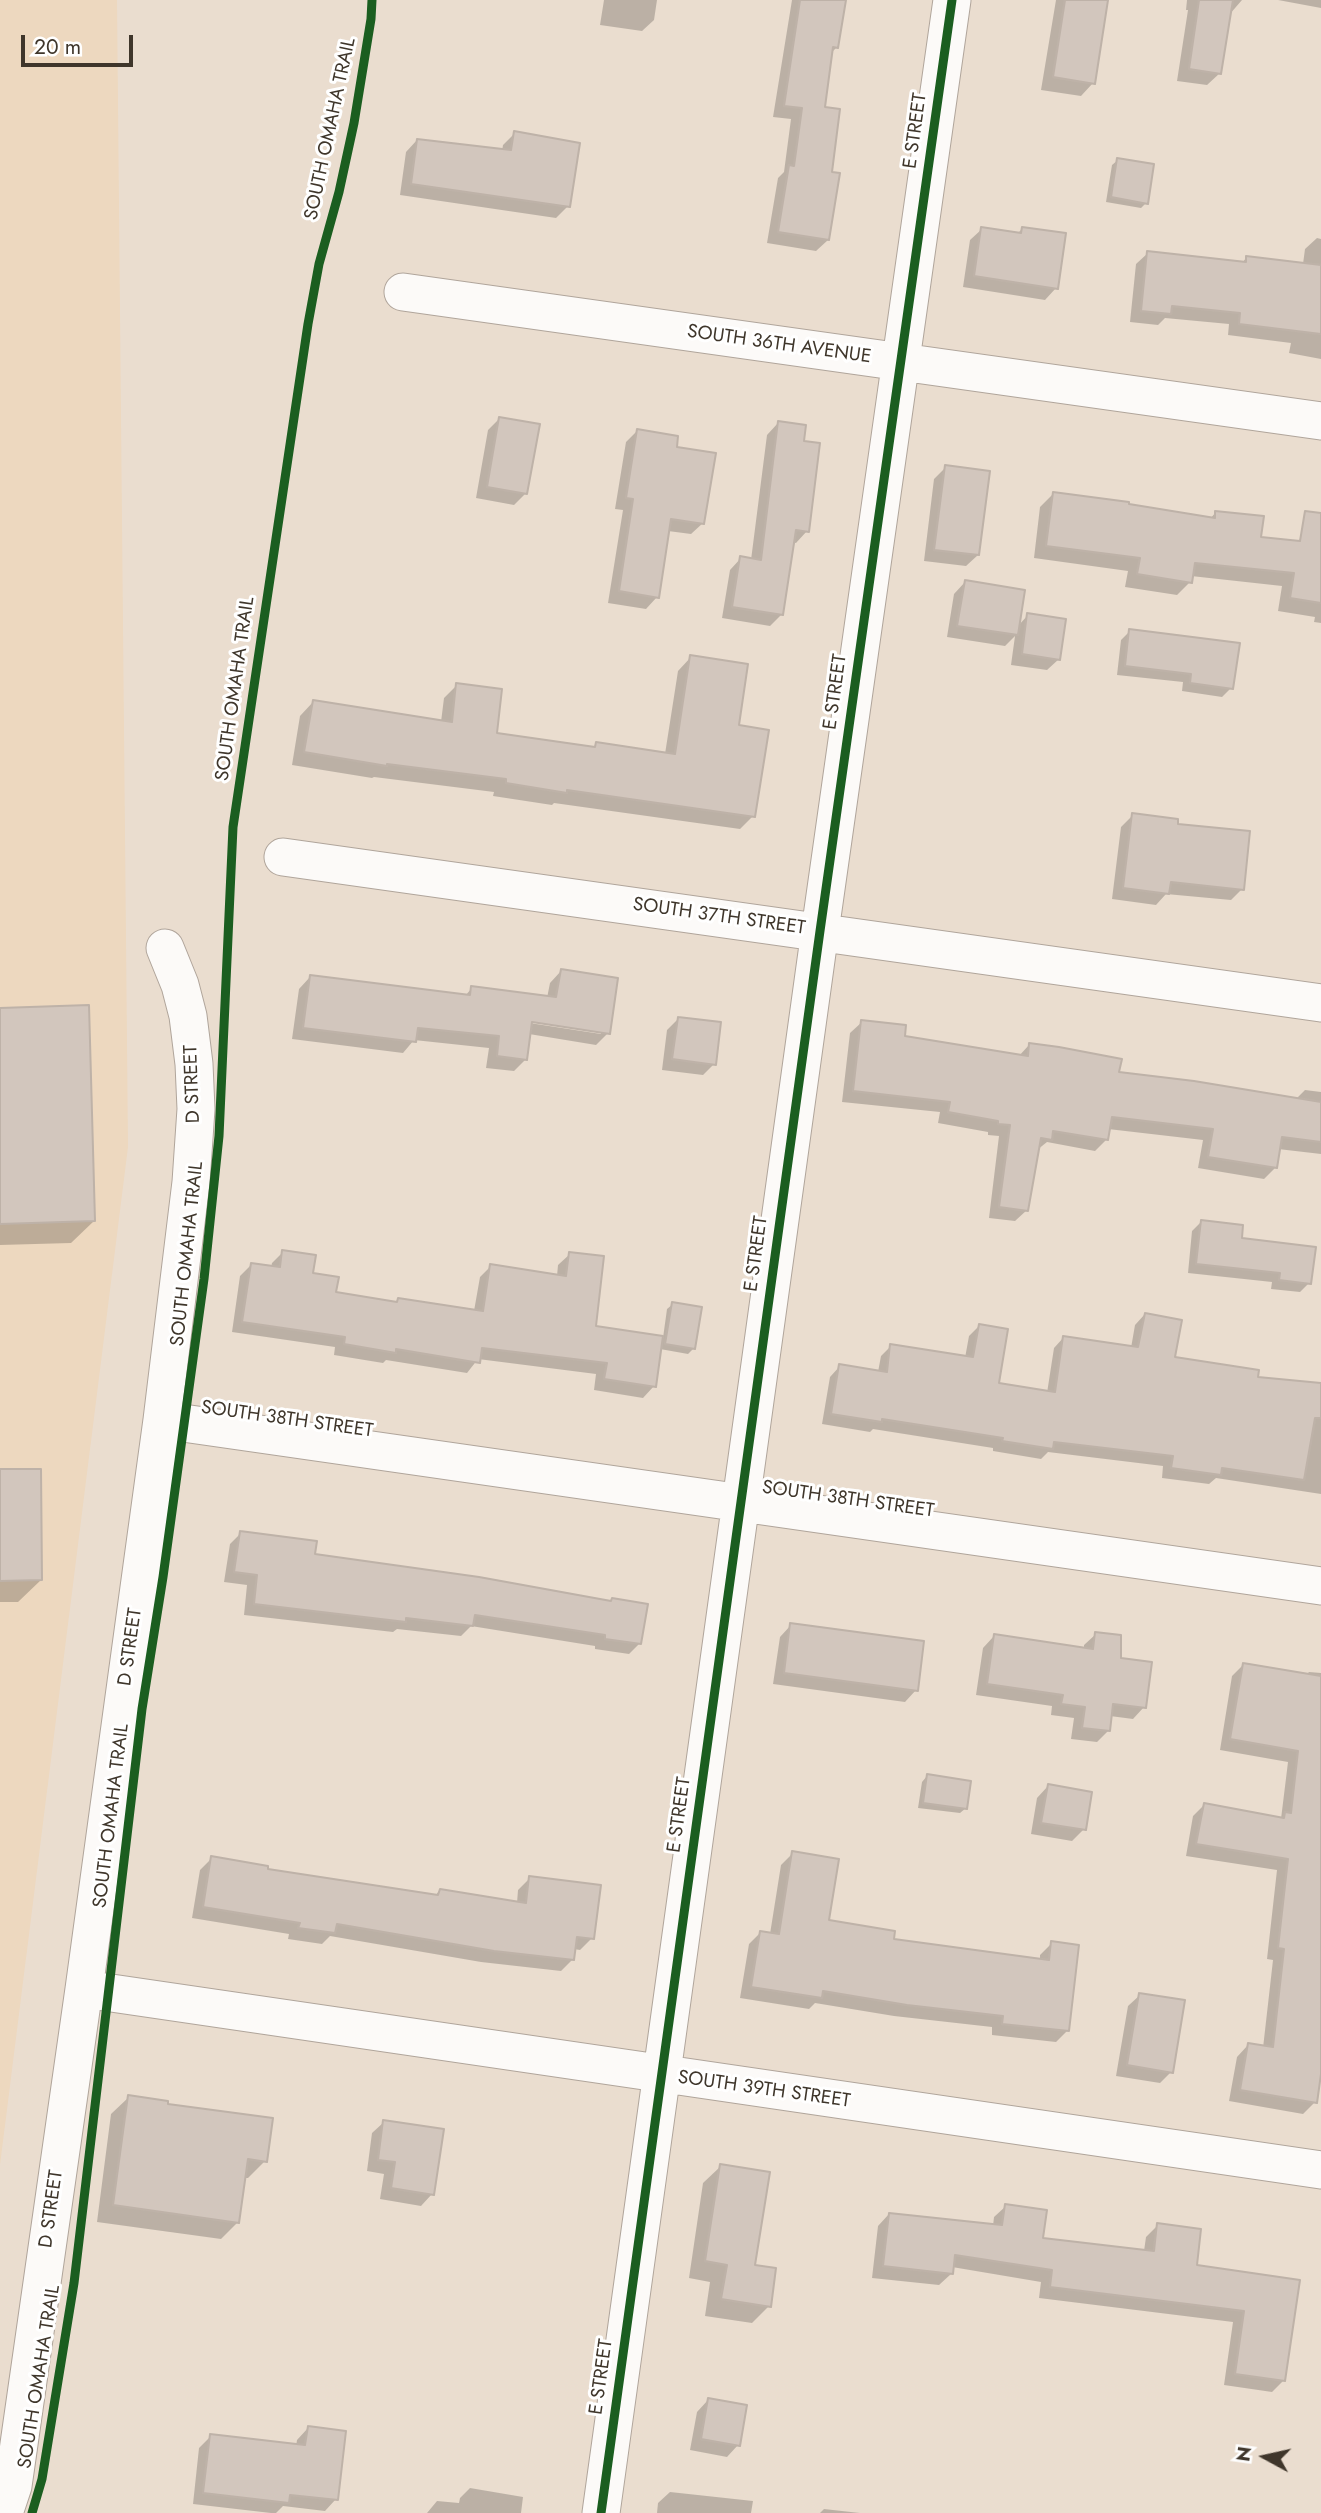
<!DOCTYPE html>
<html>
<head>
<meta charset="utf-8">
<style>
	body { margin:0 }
	#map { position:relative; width:1321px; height:2513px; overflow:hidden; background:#eaddcf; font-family:Jost,sans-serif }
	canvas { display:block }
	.north { position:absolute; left:1230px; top:2422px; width:70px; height:70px; -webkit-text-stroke:5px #fff; paint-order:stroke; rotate:278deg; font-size:19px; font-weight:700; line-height:28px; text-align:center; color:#3f362b }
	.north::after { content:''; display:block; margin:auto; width:24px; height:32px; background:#3f362b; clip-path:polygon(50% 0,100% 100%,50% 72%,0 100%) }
	.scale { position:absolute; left:21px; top:35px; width:112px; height:32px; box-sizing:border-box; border:4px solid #3f362b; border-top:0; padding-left:9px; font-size:21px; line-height:24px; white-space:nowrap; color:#3f362b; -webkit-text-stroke:5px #fff; paint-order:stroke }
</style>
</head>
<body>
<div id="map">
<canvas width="1321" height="2513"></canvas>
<div class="north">N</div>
<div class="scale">20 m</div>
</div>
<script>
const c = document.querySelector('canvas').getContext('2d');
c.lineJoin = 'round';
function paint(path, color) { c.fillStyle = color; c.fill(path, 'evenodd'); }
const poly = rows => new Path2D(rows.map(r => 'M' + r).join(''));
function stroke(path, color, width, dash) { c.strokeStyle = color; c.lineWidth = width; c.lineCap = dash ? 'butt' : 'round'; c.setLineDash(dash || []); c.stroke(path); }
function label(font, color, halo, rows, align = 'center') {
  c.font = font + ' Jost,sans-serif'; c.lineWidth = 6; c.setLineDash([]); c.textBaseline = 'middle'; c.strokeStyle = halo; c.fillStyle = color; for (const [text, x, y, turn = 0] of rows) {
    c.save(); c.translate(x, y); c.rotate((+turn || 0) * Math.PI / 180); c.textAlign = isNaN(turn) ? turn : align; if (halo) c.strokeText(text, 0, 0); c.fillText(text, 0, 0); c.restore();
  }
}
const built = poly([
	[0,0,117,0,128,1147,0,2165]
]);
const shadow = poly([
	[604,0,657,0,654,20,642,31,600,25],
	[792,0,837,0,837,47,831,53,823,109,828,240,816,251,767,243,778,178,784,172,791,119,773,117],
	[1056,0,1106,0,1093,83,1081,96,1041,90],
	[1187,0,1242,0,1229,15,1220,73,1207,85,1177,81,1188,10,1186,10],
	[1278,0,1321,0,1321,8],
	[515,133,568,206,556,218,400,195,406,152,417,140,502,151,503,145],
	[1118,160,1146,203,1141,208,1106,202,1112,165],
	[982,229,1017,234,1022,229,1056,288,1045,300,963,287,970,240],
	[1317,238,1321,239,1321,359,1289,353,1291,343,1228,335,1229,324,1165,318,1158,325,1130,322,1136,264,1148,253,1241,264,1247,257,1303,264,1305,249],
	[500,418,526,493,514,505,476,498,488,430],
	[778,423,802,443,807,531,796,543,792,542,781,615,770,626,722,618,730,570,741,558,751,560,767,435],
	[637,431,675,448,703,523,691,534,668,531,657,597,646,609,608,603,623,510,615,509,626,442],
	[946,467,978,555,966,566,924,561,934,479],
	[1053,494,1210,519,1216,512,1259,538,1315,544,1321,538,1321,623,1314,622,1315,617,1278,611,1282,586,1191,576,1190,582,1177,595,1125,587,1128,571,1034,558,1040,507],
	[965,582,1018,626,1028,615,1059,659,1047,670,1011,665,1015,636,1005,646,947,637,954,594],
	[1130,631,1231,688,1222,697,1182,691,1183,682,1117,675,1121,640],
	[691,657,737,727,753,816,740,829,554,803,552,805,493,796,494,792,374,777,372,778,292,765,300,716,313,702,441,722,444,698,457,685,495,734,592,749,597,744,665,754,678,671],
	[1133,815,1176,825,1242,889,1231,900,1166,894,1156,905,1112,899,1121,827],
	[561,971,608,1033,596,1045,529,1034,526,1059,514,1071,486,1068,489,1048,414,1040,403,1053,292,1039,299,989,310,977,465,996,472,988,547,998,550,983],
	[523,1019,601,1031,601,1034,523,1022],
	[0,1010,94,1221,71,1243,0,1245],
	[678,1019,714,1064,703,1075,662,1070,667,1030],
	[862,1022,903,1038,1018,1057,1029,1045,1117,1074,1295,1100,1305,1090,1321,1092,1321,1154,1278,1149,1275,1168,1264,1179,1198,1168,1203,1140,1108,1129,1106,1140,1095,1151,1047,1142,1037,1150,1027,1210,1015,1221,989,1218,999,1136,988,1135,988,1132,938,1123,940,1112,842,1102,850,1033],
	[1201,1222,1240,1240,1309,1283,1300,1292,1271,1289,1272,1282,1188,1273,1192,1231],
	[283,1252,334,1294,395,1303,399,1299,474,1311,480,1277,491,1266,557,1276,558,1265,570,1254,594,1328,663,1338,667,1309,673,1304,694,1348,688,1354,660,1349,654,1386,643,1398,594,1390,596,1374,478,1359,467,1373,386,1360,383,1363,334,1355,335,1347,232,1332,240,1276,251,1265,271,1268,272,1263],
	[1145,1314,1173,1358,1256,1378,1321,1385,1321,1494,1216,1478,1209,1484,1162,1478,1163,1466,1048,1452,1041,1459,993,1451,993,1448,873,1429,870,1432,822,1424,830,1377,840,1366,878,1372,881,1356,891,1346,965,1358,969,1336,979,1326,997,1385,1047,1393,1054,1348,1064,1337,1131,1348,1135,1325],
	[0,1471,41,1580,18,1602,0,1602],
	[241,1533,313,1556,610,1602,612,1599,640,1643,629,1654,595,1649,595,1646,471,1626,461,1636,397,1629,393,1632,244,1615,247,1585,224,1582,230,1544],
	[791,1625,916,1690,905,1702,773,1684,780,1637],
	[1096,1634,1119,1659,1144,1707,1133,1719,1110,1716,1108,1731,1097,1742,1071,1739,1074,1718,1051,1715,1052,1706,976,1695,983,1648,994,1636,1084,1649,1084,1645],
	[1243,1665,1306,1675,1309,1672,1321,1673,1321,2063,1315,2102,1303,2114,1229,2101,1237,2057,1248,2045,1263,2048,1273,1960,1267,1959,1277,1870,1186,1856,1193,1816,1204,1805,1281,1819,1288,1762,1220,1750,1232,1676],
	[927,1776,966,1808,960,1813,918,1808,922,1782],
	[1048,1786,1084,1829,1072,1841,1031,1834,1037,1798],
	[793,1853,827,1921,892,1940,1040,1960,1040,1955,1052,1943,1068,2030,1056,2042,992,2035,992,2027,894,2016,815,2003,809,2009,740,1998,749,1944,760,1933,770,1934,781,1865],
	[212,1858,266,1870,434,1897,440,1890,517,1903,518,1890,530,1878,592,1938,580,1950,574,1949,573,1959,561,1971,481,1962,330,1936,322,1944,288,1939,289,1934,192,1918,200,1870],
	[1140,1995,1171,2072,1160,2083,1116,2076,1128,2006],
	[129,2097,166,2105,265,2161,248,2178,244,2178,238,2222,221,2239,97,2222,111,2114],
	[384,2122,432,2194,421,2206,380,2199,384,2174,367,2171,372,2133],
	[721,2166,769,2306,752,2323,705,2316,710,2282,689,2278,703,2183],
	[1006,2206,1041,2240,1144,2251,1146,2237,1158,2225,1195,2267,1298,2281,1283,2381,1272,2392,1224,2385,1233,2322,1039,2298,1041,2282,952,2267,951,2274,939,2285,872,2278,878,2226,889,2214,993,2226,994,2217],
	[708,2400,738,2445,727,2457,690,2450,697,2412],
	[308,2428,336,2499,325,2511,283,2506,276,2513,271,2513,193,2504,199,2448,211,2436,296,2446,297,2440],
	[470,2488,523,2497,521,2513,427,2513,437,2501,459,2503,460,2498],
	[670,2492,753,2501,751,2513,657,2513,658,2503],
	[824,2509,860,2513,820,2513]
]);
const building = poly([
	[800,0,846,0,838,48,833,47,825,107,840,109,832,172,840,173,829,240,778,232,789,165,794,166,802,108,784,106,800,0],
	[1065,0,1108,0,1095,84,1053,77,1065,0],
	[1199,0,1233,0,1221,74,1189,69,1199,0],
	[514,131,580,143,570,207,411,184,417,139,511,150,514,131],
	[1117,158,1154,164,1148,204,1111,197,1117,158],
	[981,227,1021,233,1022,227,1066,233,1058,289,974,276,981,227],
	[1147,251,1246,262,1246,256,1321,265,1321,334,1239,324,1240,313,1172,306,1171,314,1141,311,1147,251],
	[499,417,540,424,527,494,487,487,499,417],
	[778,421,806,425,804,441,820,443,809,532,796,530,783,615,732,607,740,556,761,560,778,421],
	[637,429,678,436,677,447,716,453,704,524,671,519,659,598,619,591,633,499,626,498,637,429],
	[945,465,990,471,979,555,934,550,945,465],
	[1053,492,1129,502,1129,504,1215,518,1215,511,1264,516,1261,537,1300,541,1305,511,1321,513,1321,603,1290,598,1294,573,1195,563,1192,583,1137,574,1140,558,1046,546,1053,492],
	[965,580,1025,590,1018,635,957,626,965,580],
	[1027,613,1066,619,1060,660,1022,654,1027,613],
	[1129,629,1240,643,1233,689,1190,683,1191,674,1125,666,1129,629],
	[690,655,748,664,739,725,769,730,755,817,567,790,567,793,506,783,506,779,387,764,387,766,304,752,313,700,452,722,456,683,502,689,497,733,595,747,596,742,675,754,690,655],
	[1132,813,1178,819,1178,824,1250,831,1244,890,1171,882,1169,894,1123,888,1132,813],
	[561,969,618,978,610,1034,532,1022,527,1060,497,1056,499,1036,418,1028,416,1042,303,1028,310,975,470,995,471,986,556,997,561,969],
	[89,1005,95,1221,0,1224,0,1008,89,1005],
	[678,1017,721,1022,716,1065,672,1059,678,1017],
	[861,1020,906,1025,905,1036,1028,1056,1029,1043,1059,1047,1122,1059,1119,1072,1194,1081,1321,1102,1321,1142,1282,1137,1277,1168,1208,1157,1213,1129,1112,1117,1108,1140,1053,1131,1052,1140,1041,1138,1028,1211,999,1207,1010,1125,998,1124,998,1121,948,1112,950,1102,853,1091,861,1020],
	[1201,1220,1243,1225,1242,1238,1316,1247,1311,1284,1279,1280,1280,1273,1196,1264,1201,1220],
	[282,1250,316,1255,313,1273,339,1277,336,1292,397,1302,398,1298,483,1311,490,1264,566,1276,569,1252,604,1256,596,1326,663,1336,656,1387,604,1379,607,1363,482,1348,480,1363,396,1349,396,1353,344,1344,345,1337,242,1322,251,1263,280,1267,282,1250],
	[672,1302,702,1307,695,1349,665,1344,672,1302],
	[1145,1313,1182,1320,1175,1357,1259,1370,1258,1377,1321,1383,1321,1418,1315,1418,1304,1480,1222,1468,1221,1475,1171,1468,1173,1456,1054,1442,1053,1449,1002,1441,1003,1438,882,1419,882,1422,831,1414,839,1364,887,1372,890,1344,973,1357,979,1324,1008,1329,999,1383,1055,1392,1063,1336,1138,1347,1145,1313],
	[0,1469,41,1469,42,1580,0,1581,0,1469],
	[240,1531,317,1541,315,1554,479,1577,611,1601,612,1598,648,1604,641,1644,605,1639,605,1635,475,1615,473,1626,406,1618,406,1622,254,1604,257,1575,234,1572,240,1531],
	[790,1623,924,1641,918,1691,784,1673,790,1623],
	[1095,1632,1121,1635,1121,1658,1152,1662,1146,1708,1113,1704,1110,1731,1082,1728,1085,1707,1061,1704,1063,1695,987,1684,994,1634,1093,1649,1095,1632],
	[1243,1663,1321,1676,1321,2074,1317,2103,1240,2090,1248,2043,1273,2047,1284,1949,1278,1948,1288,1859,1196,1844,1204,1803,1284,1818,1285,1812,1291,1813,1298,1751,1230,1739,1243,1663],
	[927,1774,971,1781,967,1809,923,1803,927,1774],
	[1048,1784,1092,1792,1086,1830,1041,1823,1048,1784],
	[792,1851,839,1859,829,1920,895,1931,894,1939,1049,1960,1051,1941,1079,1945,1069,2031,1002,2024,1003,2016,907,2005,823,1991,822,1998,751,1987,760,1931,779,1934,792,1851],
	[211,1856,268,1866,268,1869,438,1895,440,1889,526,1903,529,1876,601,1885,594,1939,577,1937,574,1960,494,1951,337,1924,335,1933,298,1928,300,1923,203,1907,211,1856],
	[1139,1993,1185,2000,1173,2073,1127,2065,1139,1993],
	[128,2095,168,2101,168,2104,273,2118,267,2162,248,2159,239,2223,113,2205,128,2095],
	[383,2120,444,2129,434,2195,391,2188,395,2162,378,2160,383,2120],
	[720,2164,770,2172,755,2265,776,2268,771,2307,721,2299,727,2265,705,2261,720,2164],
	[1005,2204,1047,2210,1043,2238,1154,2251,1157,2223,1201,2229,1197,2265,1300,2280,1285,2381,1235,2374,1244,2311,1050,2287,1052,2270,955,2255,953,2274,883,2266,889,2213,1002,2225,1005,2204],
	[708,2398,747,2405,740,2446,701,2439,708,2398],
	[308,2426,346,2431,338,2500,290,2495,289,2503,203,2493,210,2434,305,2445,308,2426]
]);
const minor = poly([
	[403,292,1321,421],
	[283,857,1321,1003],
	[162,1420,1321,1586],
	[84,1989,1321,2170],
	[4,2513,13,2486,84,1989,162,1420,191,1182,196,1109,194,1064,188,1016,180,985,165,948],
	[601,2513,820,931,952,0]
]);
const cycleway = poly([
	[32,2513,42,2479,74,2283,142,1709,163,1577,204,1279,219,1136,233,827,308,324,319,264,339,192,354,123,371,19,372,0],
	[601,2513,820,931,952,0]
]);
const streetNames = [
	["SOUTH OMAHA TRAIL",331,129,-78],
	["E STREET",916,131,-82],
	["SOUTH 36TH AVENUE",779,345,8],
	["SOUTH OMAHA TRAIL",236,689,-82],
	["E STREET",836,692,-82],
	["SOUTH 37TH STREET",719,917,8],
	["D STREET",193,1084,-92],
	["SOUTH OMAHA TRAIL",188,1254,-84],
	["E STREET",757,1254,-82],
	["SOUTH 38TH STREET",287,1420,8],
	["SOUTH 38TH STREET",848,1500,8],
	["D STREET",131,1647,-82],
	["E STREET",680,1815,-82],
	["SOUTH OMAHA TRAIL",112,1816,-83],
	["SOUTH 39TH STREET",764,2090,8],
	["D STREET",52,2209,-82],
	["SOUTH OMAHA TRAIL",40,2377,-81],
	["E STREET",602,2377,-82]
];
paint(built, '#edd8bf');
paint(shadow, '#0003');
paint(building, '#d2c6bd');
stroke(building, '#beb2a8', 2);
stroke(minor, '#b0a59b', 39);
stroke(minor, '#fcfaf8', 37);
stroke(cycleway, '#1b5e20', 9);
label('19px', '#3f362b', '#fff', streetNames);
</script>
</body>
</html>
